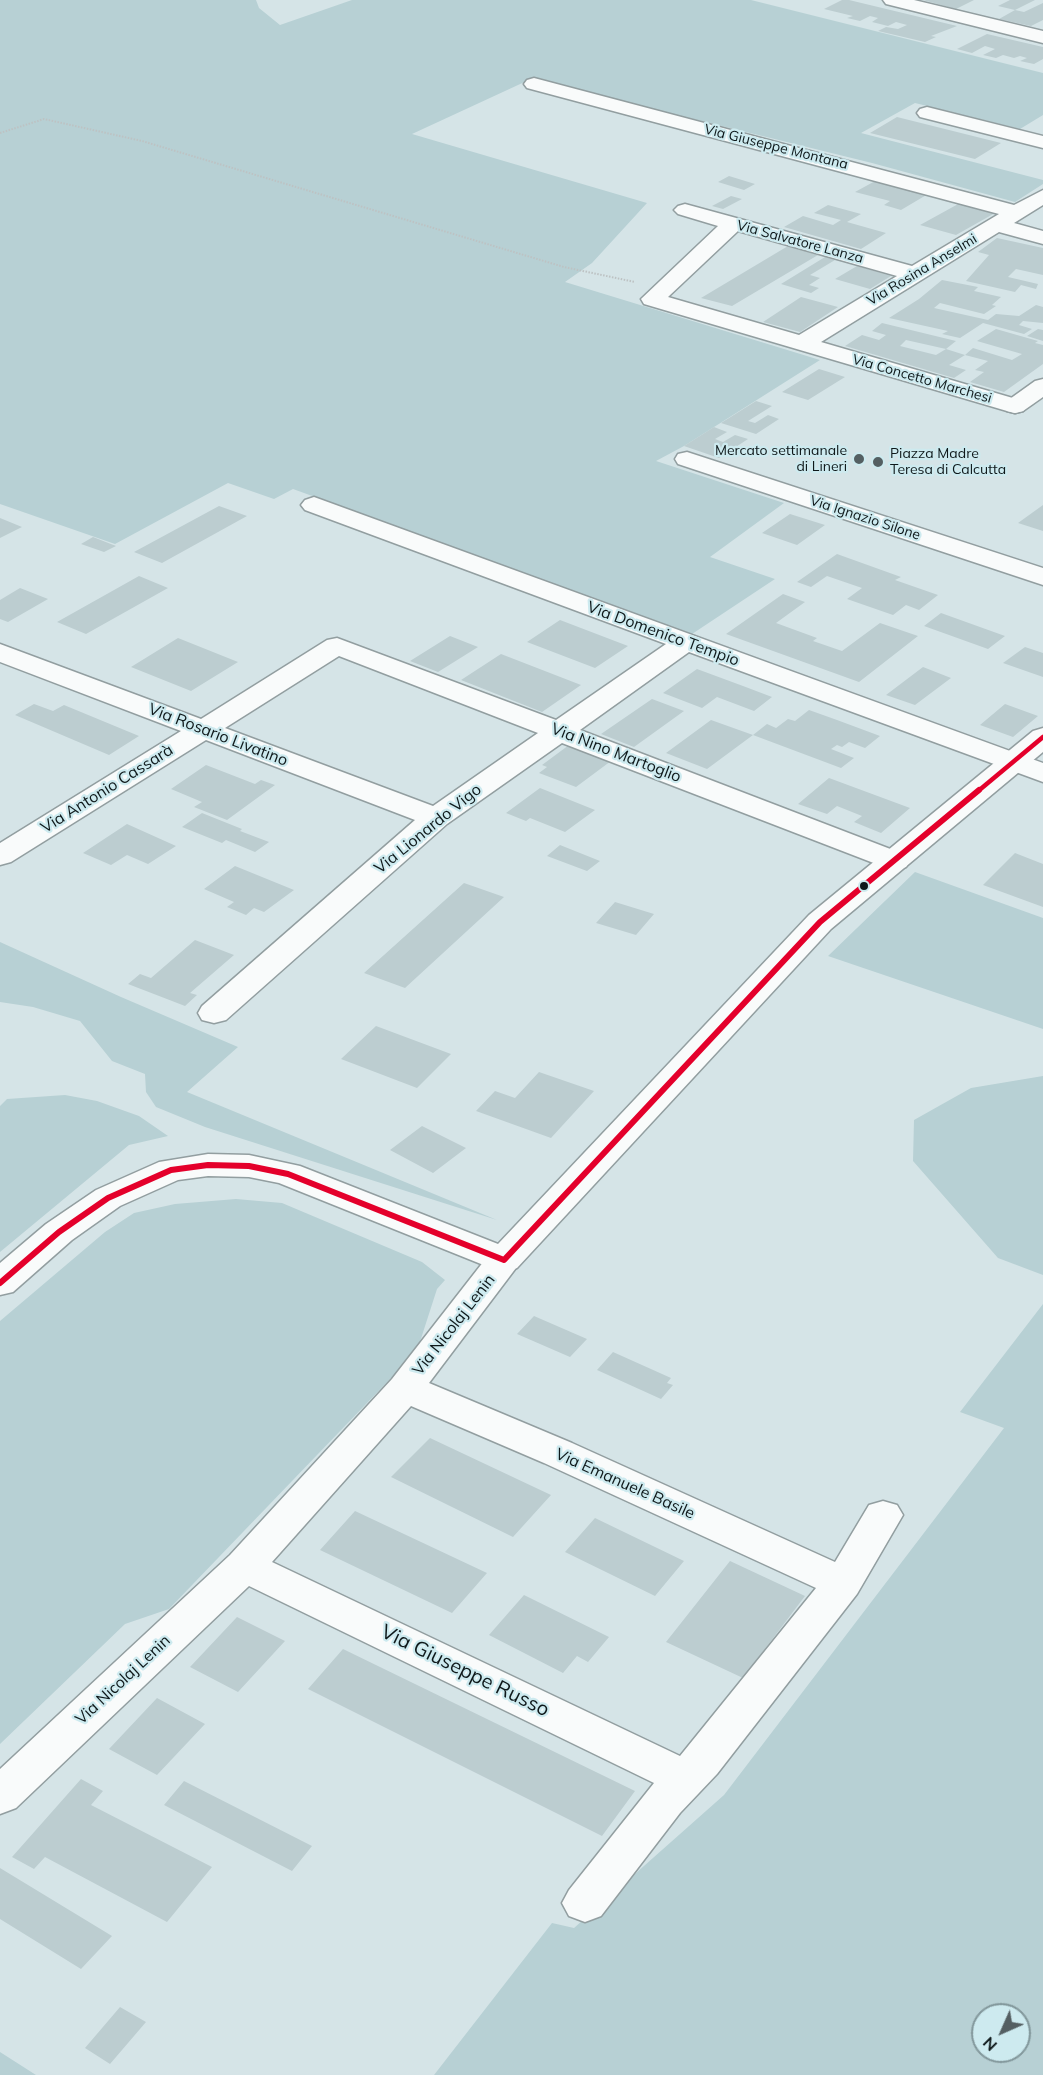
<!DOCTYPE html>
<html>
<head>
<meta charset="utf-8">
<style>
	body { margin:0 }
	#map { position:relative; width:1043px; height:2075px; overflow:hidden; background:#d5e4e7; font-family:Mulish,sans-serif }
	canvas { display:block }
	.north { position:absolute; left:971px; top:2003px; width:60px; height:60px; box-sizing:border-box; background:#cdeaef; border:2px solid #81969a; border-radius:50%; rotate:225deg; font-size:16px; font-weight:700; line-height:24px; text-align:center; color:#0e181a }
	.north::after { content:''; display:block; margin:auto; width:21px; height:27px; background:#545f62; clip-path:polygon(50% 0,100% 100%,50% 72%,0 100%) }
</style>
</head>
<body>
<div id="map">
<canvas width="1043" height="2075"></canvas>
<div class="north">N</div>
</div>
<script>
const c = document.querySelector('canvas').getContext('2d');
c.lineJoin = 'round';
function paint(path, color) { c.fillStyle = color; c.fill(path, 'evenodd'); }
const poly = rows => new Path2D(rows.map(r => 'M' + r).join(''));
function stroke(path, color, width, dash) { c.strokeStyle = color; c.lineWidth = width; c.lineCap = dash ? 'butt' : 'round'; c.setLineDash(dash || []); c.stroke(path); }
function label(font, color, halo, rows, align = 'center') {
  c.font = font + ' Mulish,sans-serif'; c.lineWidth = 4.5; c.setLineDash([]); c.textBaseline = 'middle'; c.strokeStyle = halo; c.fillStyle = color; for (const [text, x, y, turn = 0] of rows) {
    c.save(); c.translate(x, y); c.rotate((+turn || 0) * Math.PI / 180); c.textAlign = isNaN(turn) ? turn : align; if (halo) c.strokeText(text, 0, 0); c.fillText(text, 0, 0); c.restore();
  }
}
const green = poly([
	[0,0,256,0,259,8,280,25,352,0,751,0,1043,73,1043,115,1020,129,915,103,861,133,1043,180,1043,184,1015,202,872,163,531,79,412,134,647,203,592,263,565,282,820,360,684,446,656,461,784,503,710,557,775,579,692,634,293,489,274,499,228,483,115,544,0,504],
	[915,872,1043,918,1043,1029,828,956],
	[0,942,121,997,238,1047,187,1092,497,1220,205,1127,156,1107,146,1092,145,1074,112,1061,80,1021,33,1007,0,1002],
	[1043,1076,1043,1275,998,1258,913,1161,914,1120,971,1088],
	[65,1095,97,1101,139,1116,168,1136,129,1145,0,1252,0,1106,7,1099],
	[236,1199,282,1203,422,1262,445,1280,437,1289,417,1351,169,1609,125,1624,0,1744,0,1321,105,1232,134,1213,175,1204],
	[1043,1304,1043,2075,434,2075,552,1923,574,1928,724,1795,1004,1428,960,1412],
	[983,2015,1019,2015,1019,2051,983,2051],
	[0,2052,36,2075,0,2075]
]);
const building = poly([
	[842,0,849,0,957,26,931,36,936,37,925,42,878,31,886,27,898,29,907,25,896,22,888,26,872,22,878,18,870,16,860,21,847,18,853,16,824,9],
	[923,0,974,0,956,9],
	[1010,0,1035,0,1015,10,998,6],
	[1043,3,1043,20,1031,26,999,19,1015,10,1024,12],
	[987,34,1043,47,1043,59,1034,64,1020,61,1027,58,1020,56,1014,58,1003,55,996,58,983,55,995,49,985,46,972,53,957,49],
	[897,117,1001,143,975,159,870,133],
	[729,176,755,184,744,190,718,182],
	[877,180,928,194,901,210,884,205,890,201,855,192],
	[731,196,742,199,723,209,712,206],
	[960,203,995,213,956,235,920,225],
	[828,205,861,214,847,222,886,233,861,249,784,227,803,216,833,225,841,220,814,213],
	[997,238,1043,248,1043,275,1016,269,1008,277,1038,284,1036,289,1021,285,1015,292,966,281,989,255,978,252],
	[788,246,818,255,732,306,701,298],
	[825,257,835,260,810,275,820,278,809,285,819,288,811,293,781,284],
	[857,266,891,276,870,289,835,279],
	[942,280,978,287,974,291,1001,297,992,305,996,306,984,314,940,303,934,308,988,320,996,314,1019,316,1036,305,1043,307,1043,323,1023,321,1019,325,1032,329,1024,334,983,323,960,338,942,334,948,331,889,318,919,299],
	[801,297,838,307,800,332,763,322],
	[882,323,956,341,946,349,965,355,949,365,966,370,954,378,845,346,862,335,879,340,886,335,872,331],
	[906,340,946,349,936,355,900,346],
	[996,329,1038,341,1035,343,1043,345,1043,364,1004,392,970,382,984,372,975,370,988,361,965,355,973,348,1012,360,1022,354,977,341],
	[1038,329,1043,330,1043,341,1027,336],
	[819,369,845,377,808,400,782,392],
	[756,401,772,406,748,421,755,423,768,415,779,419,756,434,721,423],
	[714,427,727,432,715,439,723,442,735,435,748,439,719,458,684,446],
	[1043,505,1043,531,1018,523],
	[219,506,247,516,162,563,134,552],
	[790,514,825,525,797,545,762,533],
	[0,518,22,527,0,538],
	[93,537,116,546,104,552,81,544],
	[837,554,901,577,895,580,938,595,919,610,906,605,893,615,847,599,862,588,827,576,811,587,797,582],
	[139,576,168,588,86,634,57,622],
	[20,588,48,599,8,622,0,619,0,600],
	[783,594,805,602,776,623,817,638,813,641,842,651,880,623,918,636,859,682,726,634],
	[941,613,1005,636,988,649,924,626],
	[560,620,628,646,595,668,527,642],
	[450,636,478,647,438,672,410,661],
	[178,638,238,662,191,691,131,667],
	[1025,647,1043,653,1043,677,1003,663],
	[501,654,581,685,542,712,461,680],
	[923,667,951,678,915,705,886,695],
	[697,669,743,686,772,697,754,711,717,697,702,708,663,693],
	[652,699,684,711,634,747,601,734],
	[34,704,53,711,64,705,139,736,109,755,15,715],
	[1005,704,1038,716,1013,737,980,725],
	[809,710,837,720,880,736,865,748,849,742,842,747,837,745,831,749,854,758,841,768,753,735,767,724,776,728,788,719,795,721],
	[711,720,753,735,707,769,666,753],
	[569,745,611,761,576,787,539,773,547,767,542,765],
	[206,765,255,784,261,780,275,785,227,820,194,807,202,802,171,789],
	[829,778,910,808,881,833,854,822,862,816,837,806,827,814,798,804],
	[540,788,595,810,565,832,530,818,526,821,506,813],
	[202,813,242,829,240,831,269,842,255,852,226,840,222,843,182,827],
	[127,824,176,846,148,864,127,855,111,865,83,853],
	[560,845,600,861,587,871,547,856],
	[1015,853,1043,864,1043,907,983,885],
	[235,866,294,890,264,912,254,908,246,915,227,907,234,902,204,889],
	[464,883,504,897,405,988,364,973],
	[615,902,654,914,636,935,596,923],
	[195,940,234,955,190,993,197,995,185,1006,128,984,140,974,151,978],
	[376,1026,451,1054,417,1088,341,1059],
	[539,1072,594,1091,551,1138,476,1111,495,1091,515,1098],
	[422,1126,466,1148,433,1173,390,1150],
	[534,1316,587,1339,570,1357,517,1334],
	[613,1352,671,1378,667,1383,673,1385,661,1399,597,1370],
	[430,1438,551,1495,513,1537,391,1477],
	[355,1511,487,1573,452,1613,320,1550],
	[595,1518,684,1561,655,1596,565,1552],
	[730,1561,805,1596,743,1678,666,1642],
	[524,1595,609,1637,588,1662,577,1656,563,1673,489,1635],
	[237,1617,285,1641,238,1692,190,1667],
	[343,1649,635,1791,602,1836,308,1689],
	[157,1698,205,1724,157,1775,109,1749],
	[81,1779,103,1791,91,1805,212,1867,167,1922,45,1857,34,1869,12,1857],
	[184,1781,312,1846,292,1871,164,1805],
	[0,1868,112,1936,81,1969,0,1919],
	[120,2007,146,2022,110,2064,85,2048]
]);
const path = poly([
	[0,133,44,119,142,141,564,267,635,282]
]);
const minor = poly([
	[883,0,914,0,1043,31,1043,43,886,4,883,0],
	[534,78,1014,205,1043,190,1043,205,1014,223,1043,231,1043,244,999,232,821,342,1023,401,1027,406,1023,411,1015,413,1007,411,644,304,641,299,718,226,678,214,674,210,678,206,685,204,912,266,999,214,527,88,524,84,527,80,534,78],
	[738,231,897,276,799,335,668,297,738,231],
	[927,107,1043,136,1043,148,920,117,917,113,920,109,927,107],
	[687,452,1043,568,1043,585,678,464,675,459,678,454,687,452],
	[314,497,1043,763,1043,782,689,652,580,730,906,855,910,861,906,867,895,870,884,867,562,743,447,824,226,1020,214,1023,202,1020,198,1013,202,1006,415,820,206,740,11,862,0,865,0,843,181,731,0,662,0,644,201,719,327,640,337,638,556,720,666,644,305,510,301,505,305,500,314,497],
	[339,656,538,733,433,806,225,728,339,656],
	[504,1248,517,1252,522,1260,429,1383,572,1443,835,1562,869,1505,883,1501,897,1505,903,1515,857,1594,717,1774,680,1813,601,1916,585,1922,569,1916,562,1903,569,1890,654,1783,249,1586,16,1808,0,1814,0,1769,230,1555,392,1379,491,1252,504,1248],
	[411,1406,544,1463,816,1588,680,1756,272,1562,411,1406]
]);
const major = poly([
	[1043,379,1043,397,1023,411,1015,413,1007,411,1003,406,1007,401,1035,381,1043,379],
	[1043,728,1043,752,831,929,517,1268,504,1272,491,1268,279,1183,249,1177,208,1176,178,1180,120,1206,72,1240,13,1292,0,1295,0,1263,46,1224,96,1190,159,1162,208,1154,249,1155,300,1166,498,1244,809,915,1033,731,1043,728]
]);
const bus1Far1 = poly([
	[977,792,1043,737]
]);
const bus1 = poly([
	[0,1283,59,1232,108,1198,171,1170,208,1165,249,1166,288,1174,504,1260,820,922,979,790]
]);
const markers = [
	[859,459,6,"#545f62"],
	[878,462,6,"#545f62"],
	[864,886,5,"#0e181a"]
];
const farStreetnames = [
	["Via Giuseppe Montana",776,147,14],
	["Via Salvatore Lanza",800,242,15],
	["Via Rosina Anselmi",922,270,-31],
	["Via Concetto Marchesi",922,379,16],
	["Via Ignazio Silone",865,518,18]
];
const farPoinames = [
	["Mercato settimanale",847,451],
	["di Lineri",847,467],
	["Piazza Madre",890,454,"left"],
	["Teresa di Calcutta",890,470,"left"]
];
const streetNames = [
	["Via Domenico Tempio",663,634,20],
	["Via Rosario Livatino",218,735,21],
	["Via Nino Martoglio",616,753,21],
	["Via Antonio Cassarà",107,789,-32],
	["Via Lionardo Vigo",428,829,-39],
	["Via Nicolaj Lenin",454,1325,-52],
	["Via Emanuele Basile",625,1484,24],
	["Via Nicolaj Lenin",123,1680,-43]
];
const nearStreetnames = [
	["Via Giuseppe Russo",465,1671,26]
];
paint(green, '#b7d0d4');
paint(building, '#bccdd0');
stroke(minor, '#929ea0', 3);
stroke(major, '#929ea0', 3);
stroke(path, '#bdc2c3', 2, [1.5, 1.5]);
paint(minor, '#f9fbfb');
paint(major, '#f9fbfb');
stroke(bus1Far1, '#e4002b', 4.5);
stroke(bus1, '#e4002b', 6);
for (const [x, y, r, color] of markers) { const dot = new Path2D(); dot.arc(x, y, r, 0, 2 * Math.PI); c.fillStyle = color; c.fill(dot); stroke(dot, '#cdeaef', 2); }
label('14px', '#0e181a', '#cdeaef', farStreetnames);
label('14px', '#0e181a', '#cdeaef', farPoinames, 'right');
label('16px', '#0e181a', '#cdeaef', streetNames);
label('20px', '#0e181a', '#cdeaef', nearStreetnames);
</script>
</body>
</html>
